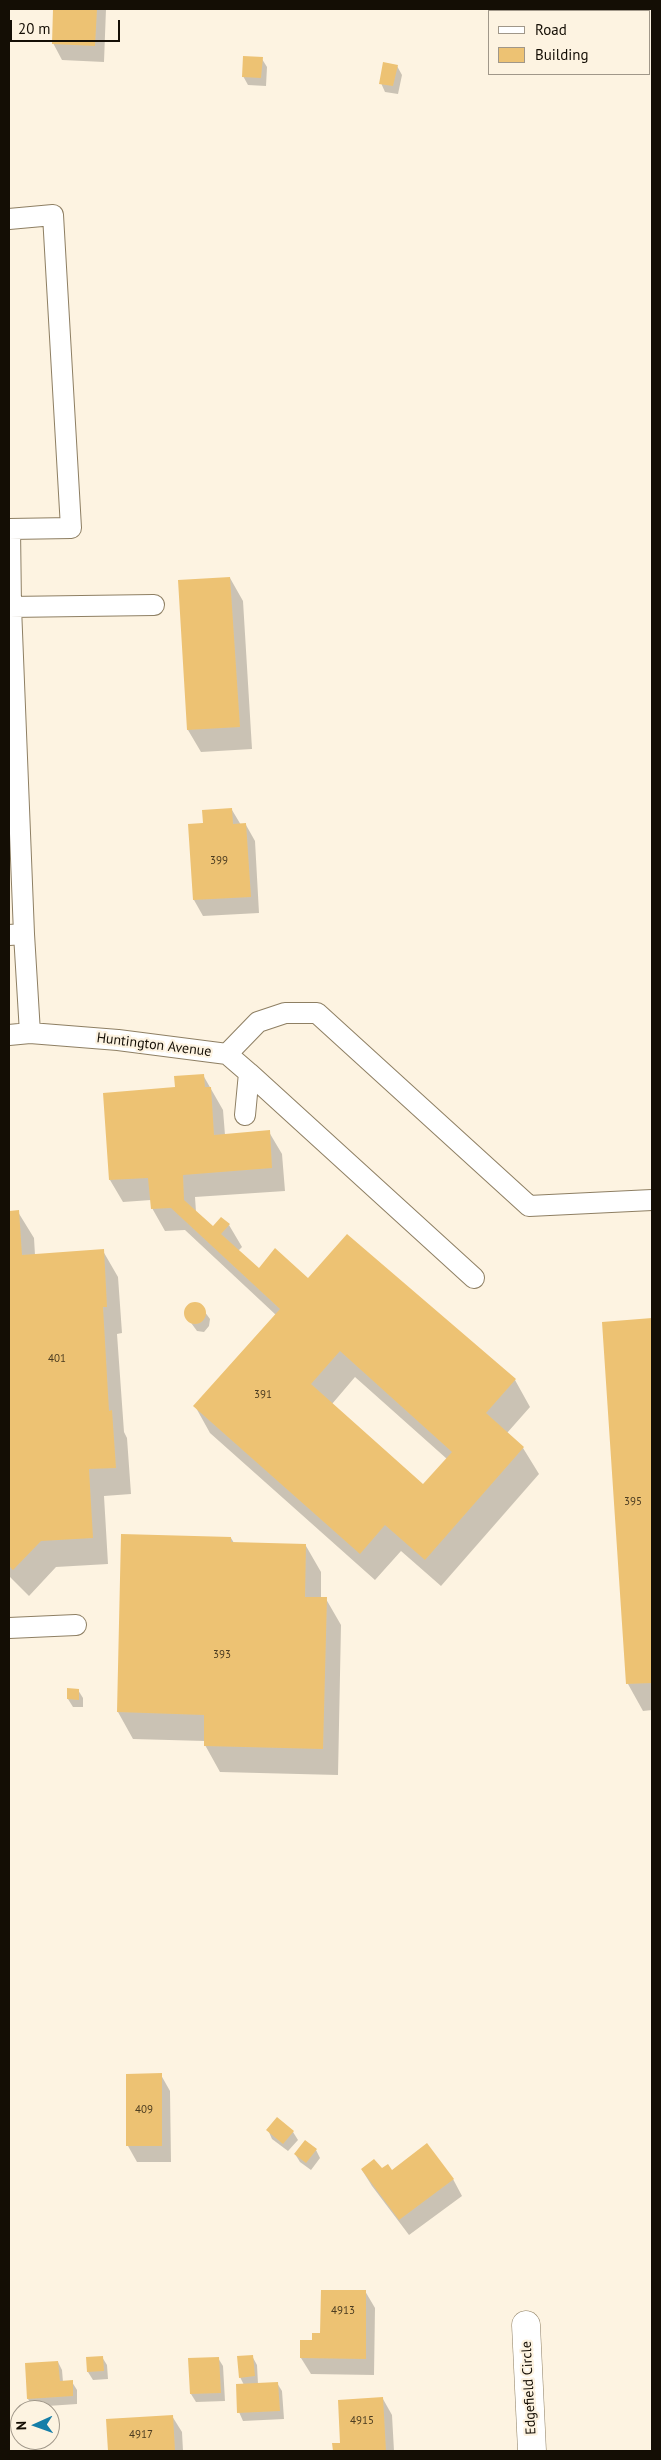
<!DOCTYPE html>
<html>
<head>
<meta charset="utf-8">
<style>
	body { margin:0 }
	#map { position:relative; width:661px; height:2460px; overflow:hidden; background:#fdf3e1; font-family:"PT Sans",sans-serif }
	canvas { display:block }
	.frame { position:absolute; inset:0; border:10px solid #140e05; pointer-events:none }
	.legend { position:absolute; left:488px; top:10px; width:162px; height:65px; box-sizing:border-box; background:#fdf3e1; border:1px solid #a09789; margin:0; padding:6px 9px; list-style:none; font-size:15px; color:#140e05 }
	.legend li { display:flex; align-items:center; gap:10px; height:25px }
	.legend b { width:25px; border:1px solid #a09789 }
	.north { position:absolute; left:10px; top:2400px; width:50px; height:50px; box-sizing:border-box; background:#fdf3e1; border:1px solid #a09789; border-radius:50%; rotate:268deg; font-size:14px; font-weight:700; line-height:20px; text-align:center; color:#140e05 }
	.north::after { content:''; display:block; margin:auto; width:18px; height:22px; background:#157ea8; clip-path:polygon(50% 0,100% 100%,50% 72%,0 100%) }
	.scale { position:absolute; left:10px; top:20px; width:110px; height:22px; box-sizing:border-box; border:2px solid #140e05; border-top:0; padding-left:6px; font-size:15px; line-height:18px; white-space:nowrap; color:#140e05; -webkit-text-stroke:4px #fdf3e1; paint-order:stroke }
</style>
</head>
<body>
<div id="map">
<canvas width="661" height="2460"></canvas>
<div class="frame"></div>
<ul class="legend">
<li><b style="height:6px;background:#fff"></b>Road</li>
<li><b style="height:14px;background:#edc273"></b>Building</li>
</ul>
<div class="north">N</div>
<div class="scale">20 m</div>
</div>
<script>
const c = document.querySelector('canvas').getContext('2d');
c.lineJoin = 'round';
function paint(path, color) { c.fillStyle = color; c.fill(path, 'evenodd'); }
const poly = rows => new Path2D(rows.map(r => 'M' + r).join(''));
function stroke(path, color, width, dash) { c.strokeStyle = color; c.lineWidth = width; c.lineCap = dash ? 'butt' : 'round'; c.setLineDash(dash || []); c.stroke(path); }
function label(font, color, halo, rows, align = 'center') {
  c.font = font + ' "PT Sans",sans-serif'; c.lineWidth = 4.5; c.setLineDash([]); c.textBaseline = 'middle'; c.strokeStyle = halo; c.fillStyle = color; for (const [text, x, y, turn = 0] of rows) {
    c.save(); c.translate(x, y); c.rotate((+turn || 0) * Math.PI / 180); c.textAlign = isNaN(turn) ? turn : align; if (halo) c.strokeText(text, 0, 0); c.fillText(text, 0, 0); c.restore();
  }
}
const shadow = poly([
	[55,9,106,9,104,62,62,60,53,43],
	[262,59,267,67,266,86,248,85,243,76],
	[397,66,402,75,398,94,385,92,381,83],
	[230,578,243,601,252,749,201,752,188,730,179,582],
	[232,810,241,825,246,825,255,841,259,913,203,916,194,900,189,826,205,825],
	[203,1075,223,1110,225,1135,269,1132,282,1154,285,1191,195,1197,196,1212,213,1228,229,1225,242,1247,238,1251,259,1270,308,1280,347,1236,515,1380,530,1407,507,1433,523,1448,539,1474,441,1586,401,1551,375,1580,210,1433,195,1406,276,1315,185,1230,165,1231,152,1208,151,1200,123,1202,110,1180,176,1089],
	[355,1377,447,1459,423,1486,332,1404],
	[9,1212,18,1212,34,1238,35,1255,103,1251,118,1277,122,1333,117,1334,124,1432,127,1438,131,1494,104,1496,108,1564,56,1567,29,1596,9,1576],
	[192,1304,199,1304,210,1319,209,1326,204,1332,197,1331,186,1316,186,1309],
	[652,1319,652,1710,643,1711,628,1684,604,1323],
	[123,1535,231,1538,234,1543,306,1546,321,1572,321,1598,326,1599,341,1625,338,1775,220,1772,205,1745,205,1741,133,1739,118,1712],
	[78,1690,83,1698,83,1707,73,1707,68,1699],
	[161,2075,170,2091,171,2162,137,2162,128,2146],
	[268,2130,293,2132,298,2140,288,2151,272,2139],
	[316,2150,320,2158,311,2170,300,2162,295,2154],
	[362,2170,381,2170,453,2179,462,2196,409,2235,372,2186],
	[365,2291,375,2308,374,2375,311,2374,301,2358,313,2341],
	[252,2356,257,2365,258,2384,277,2383,282,2391,284,2419,243,2421,239,2412,244,2385,240,2377],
	[102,2357,107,2365,108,2379,93,2380,88,2372],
	[218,2358,223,2366,225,2401,196,2402,191,2394,189,2360],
	[58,2362,62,2370,63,2382,72,2382,77,2390,77,2404,33,2407,28,2399],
	[383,2399,392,2415,394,2451,334,2451,334,2444,342,2444],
	[172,2416,182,2432,183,2451,109,2451,107,2420]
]);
const building = poly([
	[53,9,97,9,95,46,52,44],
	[243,56,263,57,261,78,242,77],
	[383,62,398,65,393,86,379,84],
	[230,577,240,727,187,730,178,580],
	[232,808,233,824,246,823,251,897,193,900,188,824,203,823,202,810],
	[204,1074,205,1087,211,1087,214,1135,270,1130,272,1168,183,1175,184,1200,213,1226,221,1217,230,1224,221,1234,259,1268,275,1248,308,1278,347,1234,516,1379,486,1413,524,1447,425,1560,385,1525,360,1554,193,1406,280,1309,171,1208,151,1209,148,1178,109,1180,103,1093,175,1087,174,1076],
	[340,1351,452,1452,423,1484,311,1384],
	[19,1210,22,1255,104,1249,107,1307,103,1307,109,1411,112,1410,116,1468,89,1469,93,1538,41,1541,13,1570,9,1566,9,1211],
	'184 1313a11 11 0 1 1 22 0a11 11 0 1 1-22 0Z',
	[652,1318,652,1683,626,1684,602,1322],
	[121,1534,231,1537,231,1542,306,1544,305,1597,327,1597,323,1749,204,1746,204,1715,117,1712],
	[67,1688,79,1689,79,1700,67,1699],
	[162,2073,162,2146,126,2146,126,2074],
	[277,2117,294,2131,283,2144,266,2130],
	[305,2140,317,2149,306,2163,294,2154],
	[427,2143,454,2179,399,2220,361,2169,374,2159,382,2168,388,2164,392,2170],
	[321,2290,366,2290,366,2359,300,2358,300,2340,312,2340,312,2333,320,2333],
	[253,2355,255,2376,239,2378,237,2356],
	[103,2356,104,2371,87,2372,86,2357],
	[219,2357,221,2393,190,2394,188,2358],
	[58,2361,60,2381,73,2380,73,2396,27,2399,25,2363],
	[278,2382,280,2411,237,2413,236,2384],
	[383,2397,386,2451,333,2451,332,2443,340,2443,338,2400],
	[173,2415,175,2451,108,2451,106,2419]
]);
const lane = poly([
	[9,219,53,215,71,528,9,529],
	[9,607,154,605],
	[24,934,30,1033],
	[9,935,24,934,11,607,10,529],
	[9,1035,30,1033,118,1040,227,1054,249,1073,245,1115],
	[227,1054,258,1022,285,1013,317,1013,529,1206,652,1200],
	[249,1073,474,1278],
	[9,1628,76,1625]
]);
const street = poly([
	[526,2325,532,2451]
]);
const numberNames = [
	["399",219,861],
	["401",57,1359],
	["391",263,1395],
	["395",633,1502],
	["393",222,1655],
	["409",144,2110],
	["4913",343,2311],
	["4915",362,2421],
	["4917",141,2435]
];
const streetNames = [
	["Huntington Avenue",154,1045,7],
	["Edgefield Circle",529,2388,-93]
];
paint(shadow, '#0003');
paint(building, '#edc273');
stroke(lane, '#8e7f63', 22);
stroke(street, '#8e7f63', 29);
stroke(lane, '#fff', 20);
stroke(street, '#fff', 28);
label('11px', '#4a3b20', null, numberNames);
label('14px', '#140e05', '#fdf3e1', streetNames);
</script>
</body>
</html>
